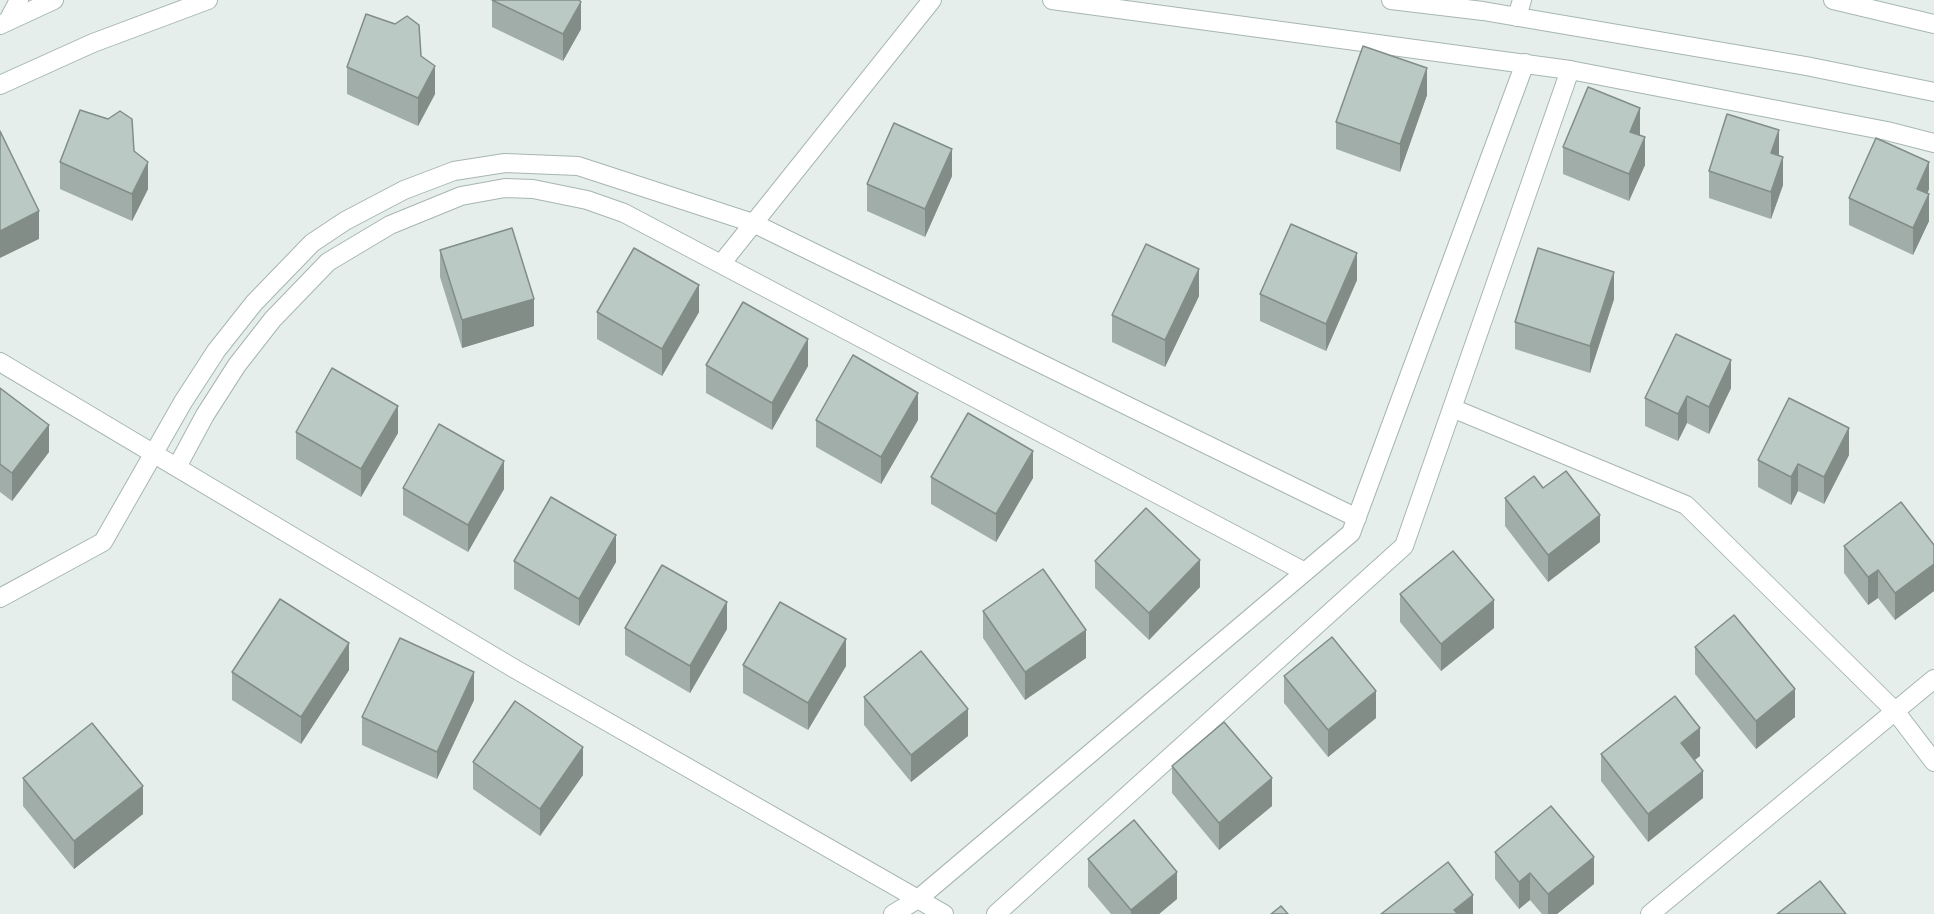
<!DOCTYPE html>
<html>
<head>
<meta charset="utf-8">
<style>
	body { margin:0 }
	canvas { display:block; background:#e5eeea }
</style>
</head>
<body>
<canvas width="1934" height="914"></canvas>
<script>
const c = document.querySelector('canvas').getContext('2d');
c.lineJoin = 'round';
const poly = rows => new Path2D(rows.map(r => 'M' + r).join(''));
function stroke(path, color, width, dash) { c.strokeStyle = color; c.lineWidth = width; c.lineCap = dash ? 'butt' : 'round'; c.setLineDash(dash || []); c.stroke(path); }
function paint(path, color) { c.fillStyle = color; c.fill(path, 'evenodd'); }
const minor = poly([
	[1833,0,1934,24],
	[1517,17,1522,0],
	[8,21,19,0],
	[721,264,932,0],
	[0,362,515,669,944,914],
	[1452,408,1686,505,1895,711,1934,762],
	[177,467,205,415,237,365,273,319,328,262,390,225,461,196,505,188,533,189,587,200,624,213,1305,572],
	[0,598,103,542,183,402,216,351,254,303,312,243,345,221,404,190,454,171,505,163,578,166,753,223,1357,518],
	[893,914,918,899,1351,533,1525,63],
	[996,914,1404,546,1570,70],
	[1650,914,1934,679]
]);
const tertiary = poly([
	[1052,0,1570,70,1887,131,1934,143],
	[1391,0,1483,11,1806,66,1934,92],
	[0,25,54,0],
	[0,85,93,43,208,0]
]);
const wall = poly([
	[492,0,581,29,563,61,492,27],
	[395,24,421,56,435,94,418,126,347,94,347,67],
	[1427,95,1400,172,1336,149,1336,122],
	[108,119,134,151,148,189,132,221,60,189,60,162],
	[1640,135,1645,165,1629,201,1563,174,1563,147],
	[1779,156,1783,185,1771,219,1709,198,1709,171],
	[952,176,925,237,867,211,867,184],
	[1929,189,1928,193,1929,221,1913,255,1849,225,1849,198],
	[440,250,534,326,462,348,440,277],
	[1357,280,1326,351,1260,321,1260,294],
	[1199,296,1165,367,1112,342,1112,315],
	[1614,299,1590,373,1515,349,1515,322],
	[597,312,699,312,662,376,597,339],
	[706,365,808,366,772,430,706,393],
	[0,388,49,452,12,501,0,492],
	[1731,388,1709,434,1687,423,1678,441,1645,426,1645,398],
	[816,420,918,420,881,484,816,447],
	[296,432,398,433,361,497,296,459],
	[1849,455,1824,504,1798,491,1791,505,1758,487,1758,460],
	[931,477,1033,478,996,542,931,504],
	[403,488,504,489,468,552,403,515],
	[1543,488,1600,542,1548,582,1505,526,1505,498],
	[1934,545,1934,591,1895,620,1878,598,1868,605,1844,573,1844,546],
	[514,561,616,562,579,626,514,589],
	[1095,561,1200,587,1149,640,1095,588],
	[1400,594,1494,628,1441,671,1400,622],
	[983,611,1086,658,1025,700,983,638],
	[625,628,727,629,690,693,625,655],
	[1695,647,1795,717,1756,749,1695,674],
	[743,665,846,666,808,730,743,693],
	[349,670,301,744,232,700,232,672],
	[1284,676,1376,718,1328,757,1284,703],
	[864,697,968,736,911,782,864,725],
	[474,700,437,779,362,745,362,717],
	[1601,754,1700,756,1695,760,1703,798,1648,842,1601,781],
	[473,762,583,775,540,836,473,789],
	[1172,766,1272,806,1219,850,1172,793],
	[23,778,143,814,74,869,23,806],
	[1495,852,1594,884,1557,914,1542,914,1530,900,1519,909,1495,879],
	[1088,859,1177,899,1159,914,1111,914,1088,887]
]);
const shadedWall = poly([
	[581,2,581,29,563,61,563,34],
	[435,66,435,94,418,126,418,98],
	[1427,68,1427,95,1400,172,1400,144],
	[1640,108,1640,136,1630,132],
	[1779,130,1779,157,1771,153],
	[1645,137,1645,165,1629,201,1629,174],
	[952,149,952,176,925,237,925,209],
	[1783,157,1783,185,1771,219,1771,192],
	[148,162,148,189,132,221,132,194],
	[1929,162,1929,189,1917,216,1917,189],
	[1929,194,1929,221,1913,255,1913,228],
	[39,211,39,239,0,258,0,231],
	[1357,253,1357,280,1326,351,1326,324],
	[1199,269,1199,296,1165,367,1165,340],
	[1614,272,1614,299,1590,373,1590,346],
	[699,285,699,312,662,376,662,349],
	[534,299,534,326,462,348,462,320],
	[808,339,808,366,772,430,772,403],
	[1731,360,1731,388,1709,434,1709,407],
	[918,393,918,420,881,484,881,457],
	[1687,396,1687,423,1678,441,1678,414],
	[398,406,398,433,361,497,361,469],
	[49,425,49,452,12,501,12,473],
	[1849,428,1849,455,1824,504,1824,477],
	[1033,451,1033,478,996,542,996,514],
	[504,461,504,489,468,552,468,525],
	[1798,464,1798,491,1791,505,1791,477],
	[1600,515,1600,542,1548,582,1548,555],
	[616,535,616,562,579,626,579,599],
	[1200,560,1200,587,1149,640,1149,613],
	[1934,564,1934,591,1895,620,1895,593],
	[1878,570,1878,598,1868,605,1868,577],
	[1494,600,1494,628,1441,671,1441,644],
	[727,602,727,629,690,693,690,666],
	[1086,630,1086,658,1025,700,1025,672],
	[846,639,846,666,808,730,808,703],
	[349,643,349,670,301,744,301,717],
	[474,672,474,700,437,779,437,752],
	[1795,689,1795,717,1756,749,1756,721],
	[1376,691,1376,718,1328,757,1328,730],
	[968,709,968,736,911,782,911,755],
	[1700,728,1700,756,1681,770,1681,743],
	[583,747,583,775,540,836,540,809],
	[1703,771,1703,798,1648,842,1648,814],
	[1272,778,1272,806,1219,850,1219,823],
	[143,786,143,814,74,869,74,841],
	[1594,857,1594,884,1557,914,1548,914,1548,894],
	[1177,872,1177,899,1159,914,1131,914,1131,910],
	[1530,873,1530,900,1519,909,1519,882],
	[1473,895,1473,914,1454,914,1454,910]
]);
const building = poly([
	[492,0,579,0,581,2,563,34,492,0],
	[366,14,395,24,407,16,419,25,421,56,435,66,418,98,347,67,366,14],
	[1363,46,1427,68,1400,144,1336,122,1363,46],
	[1588,87,1640,108,1630,132,1645,137,1629,174,1563,147,1588,87],
	[80,110,108,119,120,111,132,119,134,151,148,162,132,194,60,162,80,110],
	[1727,114,1779,130,1771,153,1783,157,1771,192,1709,171,1727,114],
	[894,123,952,149,925,209,867,184,894,123],
	[0,131,39,211,0,231,0,131],
	[1876,138,1929,162,1917,189,1929,194,1913,228,1849,198,1876,138],
	[1291,224,1357,253,1326,324,1260,294,1291,224],
	[512,228,534,299,462,320,440,250,512,228],
	[1146,244,1199,269,1165,340,1112,315,1146,244],
	[634,248,699,285,662,349,597,312,634,248],
	[1538,248,1614,272,1590,346,1515,322,1538,248],
	[743,302,808,339,772,403,706,365,743,302],
	[1676,334,1731,360,1709,407,1687,396,1678,414,1645,398,1676,334],
	[853,355,918,393,881,457,816,420,853,355],
	[332,368,398,406,361,469,296,432,332,368],
	[0,388,49,425,12,473,0,464,0,388],
	[1789,398,1849,428,1824,477,1798,464,1791,477,1758,460,1789,398],
	[968,413,1033,451,996,514,931,477,968,413],
	[439,424,504,461,468,525,403,488,439,424],
	[1566,471,1600,515,1548,555,1505,498,1534,476,1543,488,1566,471],
	[551,497,616,535,579,599,514,561,551,497],
	[1901,502,1934,545,1934,564,1895,593,1878,570,1868,577,1844,546,1901,502],
	[1146,508,1200,560,1149,613,1095,561,1146,508],
	[1453,551,1494,600,1441,644,1400,594,1453,551],
	[662,565,727,602,690,666,625,628,662,565],
	[1043,569,1086,630,1025,672,983,611,1043,569],
	[280,599,349,643,301,717,232,672,280,599],
	[780,602,846,639,808,703,743,665,780,602],
	[1734,615,1795,689,1756,721,1695,647,1734,615],
	[1332,637,1376,691,1328,730,1284,676,1332,637],
	[400,638,474,672,437,752,362,717,400,638],
	[921,651,968,709,911,755,864,697,921,651],
	[1675,696,1700,728,1681,743,1703,771,1648,814,1601,754,1675,696],
	[515,701,583,747,540,809,473,762,515,701],
	[1224,722,1272,778,1219,823,1172,766,1224,722],
	[92,723,143,786,74,841,23,778,92,723],
	[1551,806,1594,857,1548,894,1530,873,1519,882,1495,852,1551,806],
	[1134,820,1177,872,1131,910,1088,859,1134,820],
	[1448,862,1473,895,1454,910,1458,914,1381,914,1448,862],
	[1820,881,1846,914,1777,914,1820,881],
	[1281,906,1288,914,1271,914,1281,906]
]);
stroke(minor, '#a7b6b1', 20);
stroke(tertiary, '#a7b6b1', 20);
stroke(minor, '#fff', 18);
stroke(tertiary, '#fff', 18);
paint(wall, '#a0ada8');
paint(shadedWall, '#828d88');
paint(building, '#bac9c3');
stroke(building, '#828d88', 1.5);
</script>
</body>
</html>
